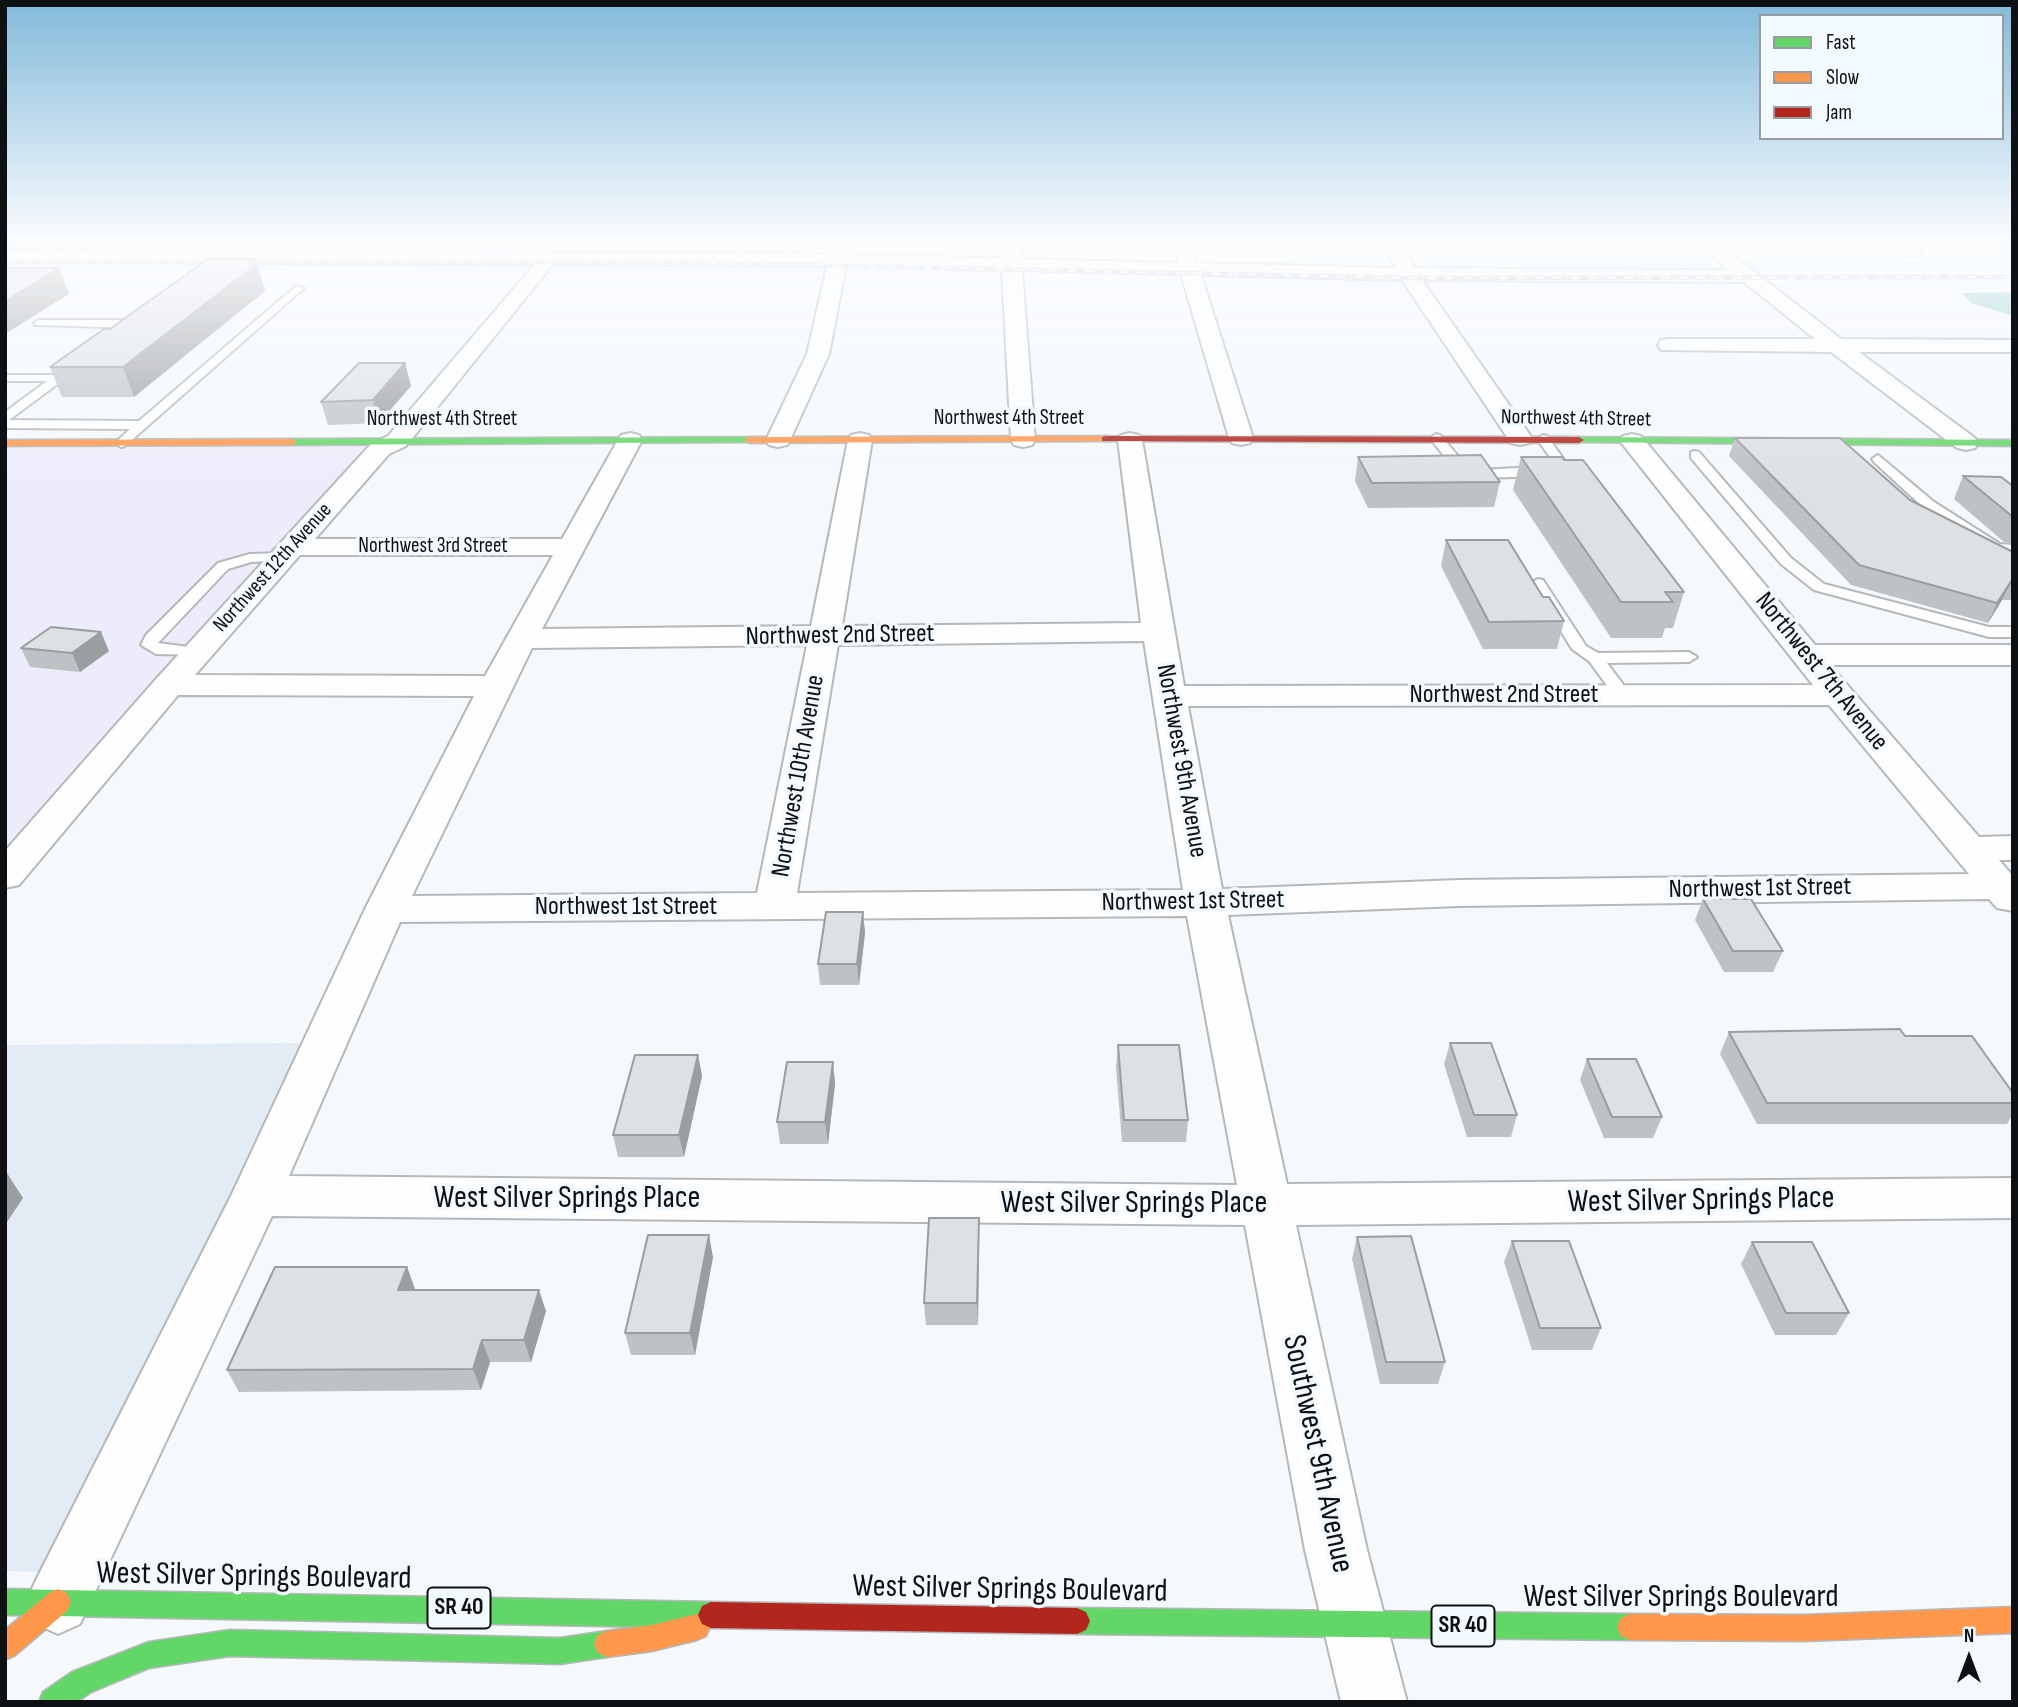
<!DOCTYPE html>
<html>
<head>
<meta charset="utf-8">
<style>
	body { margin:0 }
	#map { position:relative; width:2018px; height:1707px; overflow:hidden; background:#f5f9fc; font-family:"Sofia Sans Condensed",sans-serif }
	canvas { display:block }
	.frame { position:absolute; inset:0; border:7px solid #0d1114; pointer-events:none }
	.legend { position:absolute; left:1759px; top:14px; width:245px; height:126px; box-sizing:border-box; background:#f2f9ff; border:2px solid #969ca1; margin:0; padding:9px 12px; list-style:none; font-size:21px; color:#0d1114 }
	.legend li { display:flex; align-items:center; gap:14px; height:35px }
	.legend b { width:35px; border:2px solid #969ca1 }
	.north { position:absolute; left:1934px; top:1623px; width:70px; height:70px; -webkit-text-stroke:5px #f2f9ff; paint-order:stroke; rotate:0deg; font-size:19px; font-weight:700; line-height:28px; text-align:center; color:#0d1114 }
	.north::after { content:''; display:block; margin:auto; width:24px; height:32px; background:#0d1114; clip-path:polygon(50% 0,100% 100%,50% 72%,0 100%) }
</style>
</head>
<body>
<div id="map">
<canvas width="2018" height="1707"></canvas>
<div class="frame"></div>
<ul class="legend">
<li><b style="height:9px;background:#63d668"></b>Fast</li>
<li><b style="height:9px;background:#ff974d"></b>Slow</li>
<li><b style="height:9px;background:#b3261e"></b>Jam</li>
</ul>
<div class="north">N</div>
</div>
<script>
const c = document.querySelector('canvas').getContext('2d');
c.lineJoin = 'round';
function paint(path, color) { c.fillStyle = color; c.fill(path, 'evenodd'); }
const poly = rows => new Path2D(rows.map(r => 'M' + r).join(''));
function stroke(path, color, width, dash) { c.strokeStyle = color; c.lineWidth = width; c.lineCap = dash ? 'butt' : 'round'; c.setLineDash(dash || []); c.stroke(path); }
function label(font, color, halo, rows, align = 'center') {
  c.font = font + ' "Sofia Sans Condensed",sans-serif'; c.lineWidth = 7; c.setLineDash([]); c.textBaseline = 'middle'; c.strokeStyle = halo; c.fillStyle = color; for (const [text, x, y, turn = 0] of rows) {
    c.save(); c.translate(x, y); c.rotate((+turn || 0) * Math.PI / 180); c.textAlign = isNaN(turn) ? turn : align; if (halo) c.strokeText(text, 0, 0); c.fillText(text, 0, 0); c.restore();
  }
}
const built = poly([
	[306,1043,234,1197,46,1572,5,1571,5,1045]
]);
const green = poly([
	[265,241,561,241,550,253,251,251],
	[374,446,5,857,5,448]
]);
const water = poly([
	[2013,292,2013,316,1971,303,1962,293]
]);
const lane = poly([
	[108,241,119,241,93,258,87,258,87,254,108,241],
	[544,241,554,241,538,260,532,260,530,258,544,241],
	[296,286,304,288,125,446,121,447,115,443,130,429,5,428,5,412,47,381,5,381,5,375,57,375,77,367,83,370,81,372,63,380,9,420,139,421,296,286],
	[39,320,140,320,145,323,137,328,35,325,34,323,39,320],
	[1436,434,1440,435,1465,464,1480,470,1553,466,1555,464,1537,439,1543,435,1547,436,1567,464,1563,472,1550,476,1478,478,1455,470,1430,438,1436,434],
	[1695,451,1699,452,1791,558,1824,584,1989,627,2013,627,2013,637,1989,637,1814,590,1781,564,1691,458,1691,452,1695,451],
	[1878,455,1934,502,2000,544,2013,545,2013,553,1992,551,1924,508,1874,462,1872,459,1878,455],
	[283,553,290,557,288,560,251,562,228,569,158,643,204,649,206,652,204,655,156,654,141,645,146,635,218,563,250,554,283,553],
	[1538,579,1543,580,1586,646,1598,653,1689,652,1697,657,1689,662,1607,663,1631,695,1629,699,1617,699,1589,661,1572,649,1531,583,1538,579]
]);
const street = poly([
	[833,241,851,241,848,255,1003,258,1004,241,1022,241,1022,259,1178,263,1172,241,1190,241,1197,263,1396,268,1381,241,1399,241,1415,268,1729,270,1695,241,1715,241,1841,339,2013,340,2013,352,1859,352,1975,438,1978,443,1975,448,1966,450,1957,448,1831,352,1661,350,1658,345,1661,340,1669,339,1815,339,1744,282,1422,280,1532,438,1529,443,1520,445,1511,443,1402,280,1201,275,1253,438,1250,443,1241,445,1232,443,1229,438,1181,274,1022,270,1035,440,1032,445,1023,447,1014,445,1011,440,1002,270,846,266,829,354,790,440,787,445,778,447,769,445,766,440,807,354,827,266,553,264,406,446,389,454,315,539,562,539,618,440,621,435,630,433,639,435,642,440,542,629,811,626,848,440,851,435,860,433,869,435,872,440,842,626,1141,623,1118,440,1121,435,1130,433,1139,435,1142,440,1184,686,1813,685,1620,441,1623,436,1632,434,1641,436,1815,645,2013,645,2013,665,1830,665,1979,837,2013,836,2013,860,1999,860,2013,876,2013,911,1997,908,1989,899,1459,906,1228,915,1287,1184,2013,1178,2013,1218,1296,1225,1367,1550,1407,1702,1341,1702,1305,1550,1245,1225,272,1216,80,1624,58,1634,36,1624,26,1602,36,1580,231,1196,365,909,474,696,178,695,19,885,5,888,5,851,157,678,371,444,388,436,535,264,5,262,5,250,830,254,833,241],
	[300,555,553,555,485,676,195,675,300,555],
	[1144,641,1183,890,797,893,838,645,1144,641],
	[807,645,757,893,412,896,532,648,807,645],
	[1829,705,1969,874,1459,880,1222,889,1188,706,1829,705],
	[1187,916,1237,1185,289,1176,400,922,1187,916],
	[1885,241,1907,241,1921,251,1919,255,1905,255,1885,241]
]);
const fast = poly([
	[749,437,753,438,753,442,292,445,287,442,292,439,749,437],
	[1579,437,2013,440,2013,446,1575,442,1575,438,1579,437],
	[5,1589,711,1602,720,1606,724,1615,720,1624,711,1628,5,1615,5,1589],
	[1077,1608,1630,1614,1639,1618,1643,1627,1639,1636,1630,1640,1077,1634,1068,1630,1064,1621,1068,1612,1077,1608],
	[230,1630,560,1638,607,1631,616,1635,620,1644,616,1653,607,1657,560,1664,230,1656,149,1668,91,1692,77,1702,39,1702,43,1692,72,1672,149,1642,230,1630]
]);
const slow = poly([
	[1106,436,1110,437,1110,441,749,443,744,440,749,437,1106,436],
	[5,440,292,439,297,442,292,445,5,446,5,440],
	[58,1589,67,1593,71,1602,67,1611,14,1656,5,1660,5,1630,49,1593,58,1589],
	[2013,1607,2013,1633,1804,1641,1630,1640,1621,1636,1617,1627,1621,1618,1630,1614,1804,1615,2013,1607],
	[697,1614,706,1618,710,1627,706,1636,697,1640,652,1651,607,1657,598,1653,594,1644,598,1635,607,1631,652,1625,697,1614]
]);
const jam = poly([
	[1106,436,1579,437,1584,440,1579,443,1102,441,1102,437,1106,436],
	[711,1602,1077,1608,1086,1612,1090,1621,1086,1630,1077,1634,711,1628,702,1624,698,1615,702,1606,711,1602]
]);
const rail = poly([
	[5,262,659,262,1411,278,2013,277]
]);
const wall = poly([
	[1743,241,1783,241,1779,247],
	[256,259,265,291,134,397,62,397,50,367],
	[405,363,411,386,379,423,328,425,321,402],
	[1735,438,1910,500,2013,552,2013,600,2002,600,1988,623,1851,585,1729,456],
	[1358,457,1500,482,1494,507,1368,508,1355,481],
	[1521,457,1684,592,1673,628,1665,628,1662,638,1611,638,1513,490],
	[1963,476,2013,486,2013,543,2004,542,1954,499],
	[1446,540,1543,597,1564,621,1557,649,1483,649,1441,566],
	[21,648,109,651,80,672,30,667],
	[1703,899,1783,951,1773,972,1724,972,1695,920],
	[863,912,865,933,859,985,820,985,818,964],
	[1729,1032,1905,1036,2013,1093,2013,1114,2007,1124,1757,1124,1720,1054],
	[1450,1043,1517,1115,1511,1137,1467,1137,1444,1064],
	[1118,1045,1188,1120,1186,1142,1122,1142,1116,1067],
	[698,1055,702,1076,684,1157,618,1157,613,1135],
	[1587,1059,1662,1117,1653,1138,1604,1138,1580,1080],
	[833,1062,835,1084,828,1144,780,1144,777,1122],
	[1357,1237,1445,1362,1438,1384,1380,1384,1352,1259],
	[979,1240,978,1325,926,1325,924,1303],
	[1512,1241,1601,1328,1592,1350,1532,1350,1504,1262],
	[1752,1242,1849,1313,1836,1335,1775,1335,1741,1264],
	[713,1257,695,1355,631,1355,625,1333],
	[407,1267,415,1290,546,1311,531,1362,490,1362,481,1390,239,1392,227,1370]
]);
const shadedWall = poly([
	[256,259,265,291,134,397,123,367],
	[59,268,69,294,5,334,5,301],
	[405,363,411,386,379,423,373,400],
	[2012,580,2002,600,1988,623,1997,603],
	[101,632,109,651,80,672,72,653],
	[863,912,865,933,859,985,857,964],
	[698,1055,702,1076,684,1157,679,1135],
	[833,1062,835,1084,828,1144,825,1122],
	[5,1170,23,1198,5,1225],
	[979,1218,979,1240,978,1325,977,1303],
	[709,1235,713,1257,695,1355,690,1333],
	[407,1267,415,1289,407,1311,398,1290],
	[539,1290,546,1311,531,1362,524,1340],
	[482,1340,490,1362,481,1390,473,1369]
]);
const building = poly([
	[208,259,256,259,249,264,257,264,123,367,50,367,104,329,110,329,208,259],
	[5,268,59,268,5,301,5,268],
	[359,363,405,363,373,400,321,402,359,363],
	[1735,438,1840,438,1910,500,2013,552,2013,580,2012,580,1997,603,1859,565,1735,438],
	[1481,455,1500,482,1372,483,1358,457,1481,455],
	[1521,457,1562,457,1564,460,1583,460,1684,592,1665,592,1673,602,1621,602,1521,457],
	[1963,476,2001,477,2013,486,2013,517,1963,476],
	[1446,540,1508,540,1543,597,1549,597,1564,621,1489,622,1446,540],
	[51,627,101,632,72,653,21,648,51,627],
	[1703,899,1751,899,1783,951,1733,951,1703,899],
	[826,912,863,912,857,964,818,964,826,912],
	[1900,1029,1905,1036,1972,1036,2013,1093,2013,1103,1767,1103,1729,1032,1900,1029],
	[1450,1043,1491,1043,1517,1115,1474,1115,1450,1043],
	[1118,1045,1179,1045,1188,1120,1124,1120,1118,1045],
	[635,1055,698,1055,679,1135,613,1135,635,1055],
	[1587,1059,1636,1059,1662,1117,1612,1117,1587,1059],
	[787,1062,833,1062,825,1122,777,1122,787,1062],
	[929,1218,979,1218,977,1303,924,1303,929,1218],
	[648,1235,709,1235,690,1333,625,1333,648,1235],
	[1411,1236,1445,1362,1386,1362,1357,1237,1411,1236],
	[1512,1241,1569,1241,1601,1328,1540,1328,1512,1241],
	[1752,1242,1812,1242,1849,1313,1786,1313,1752,1242],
	[275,1267,407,1267,398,1290,539,1290,524,1340,482,1340,473,1369,227,1370,275,1267]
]);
const farStreetnames = [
	["Northwest 4th Street",1009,419],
	["Northwest 4th Street",1576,419,1],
	["Northwest 4th Street",442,420],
	["Northwest 3rd Street",433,547],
	["Northwest 12th Avenue",273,568,-48]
];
const shields = [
	[459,1608,63],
	[1463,1626,63]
];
const shieldNames = [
	["SR 40",459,1608],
	["SR 40",1463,1626]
];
const streetNames = [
	["Northwest 2nd Street",840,636,-1],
	["Northwest 7th Avenue",1821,672,51],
	["Northwest 2nd Street",1504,695],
	["Northwest 9th Avenue",1181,761,80],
	["Northwest 10th Avenue",799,776,-80],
	["Northwest 1st Street",1760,889,-1],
	["Northwest 1st Street",1193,902,-1],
	["Northwest 1st Street",626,907]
];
const nearStreetnames = [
	["West Silver Springs Place",567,1199],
	["West Silver Springs Place",1701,1201,-1],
	["West Silver Springs Place",1134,1204],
	["Southwest 9th Avenue",1317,1454,78],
	["West Silver Springs Boulevard",254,1577,1],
	["West Silver Springs Boulevard",1010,1590,1],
	["West Silver Springs Boulevard",1681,1598]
];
paint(built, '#e3ecf4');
paint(green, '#edecfb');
paint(water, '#89c4c5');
stroke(lane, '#b4b8bb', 4);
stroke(street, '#b4b8bb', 4);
stroke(fast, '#b4b8bb', 3);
stroke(slow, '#b4b8bb', 3);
stroke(jam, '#b4b8bb', 3);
paint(lane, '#fefeff');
paint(street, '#fefeff');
paint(fast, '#63d668');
paint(slow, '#ff974d');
paint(jam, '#b3261e');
stroke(rail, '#b9babb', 4.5);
stroke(rail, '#f2f9ff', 2.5, [9]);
paint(wall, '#bec2c4');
paint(shadedWall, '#9b9ea0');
paint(building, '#dde1e4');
stroke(building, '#9b9ea0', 2);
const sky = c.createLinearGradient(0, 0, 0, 480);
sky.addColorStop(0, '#82bada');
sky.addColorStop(0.5, '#fafcfe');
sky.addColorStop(1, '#fafcfe00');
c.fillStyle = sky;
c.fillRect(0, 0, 2018, 480);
label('21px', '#0d1114', '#f2f9ff', farStreetnames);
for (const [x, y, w] of shields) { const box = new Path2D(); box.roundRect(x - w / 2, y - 20.5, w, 41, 5); c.fillStyle = '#f2f9ff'; c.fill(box); stroke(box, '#0d1114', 2); }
label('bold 24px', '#0d1114', null, shieldNames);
label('26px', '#0d1114', '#f2f9ff', streetNames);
label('32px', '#0d1114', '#f2f9ff', nearStreetnames);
</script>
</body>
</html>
